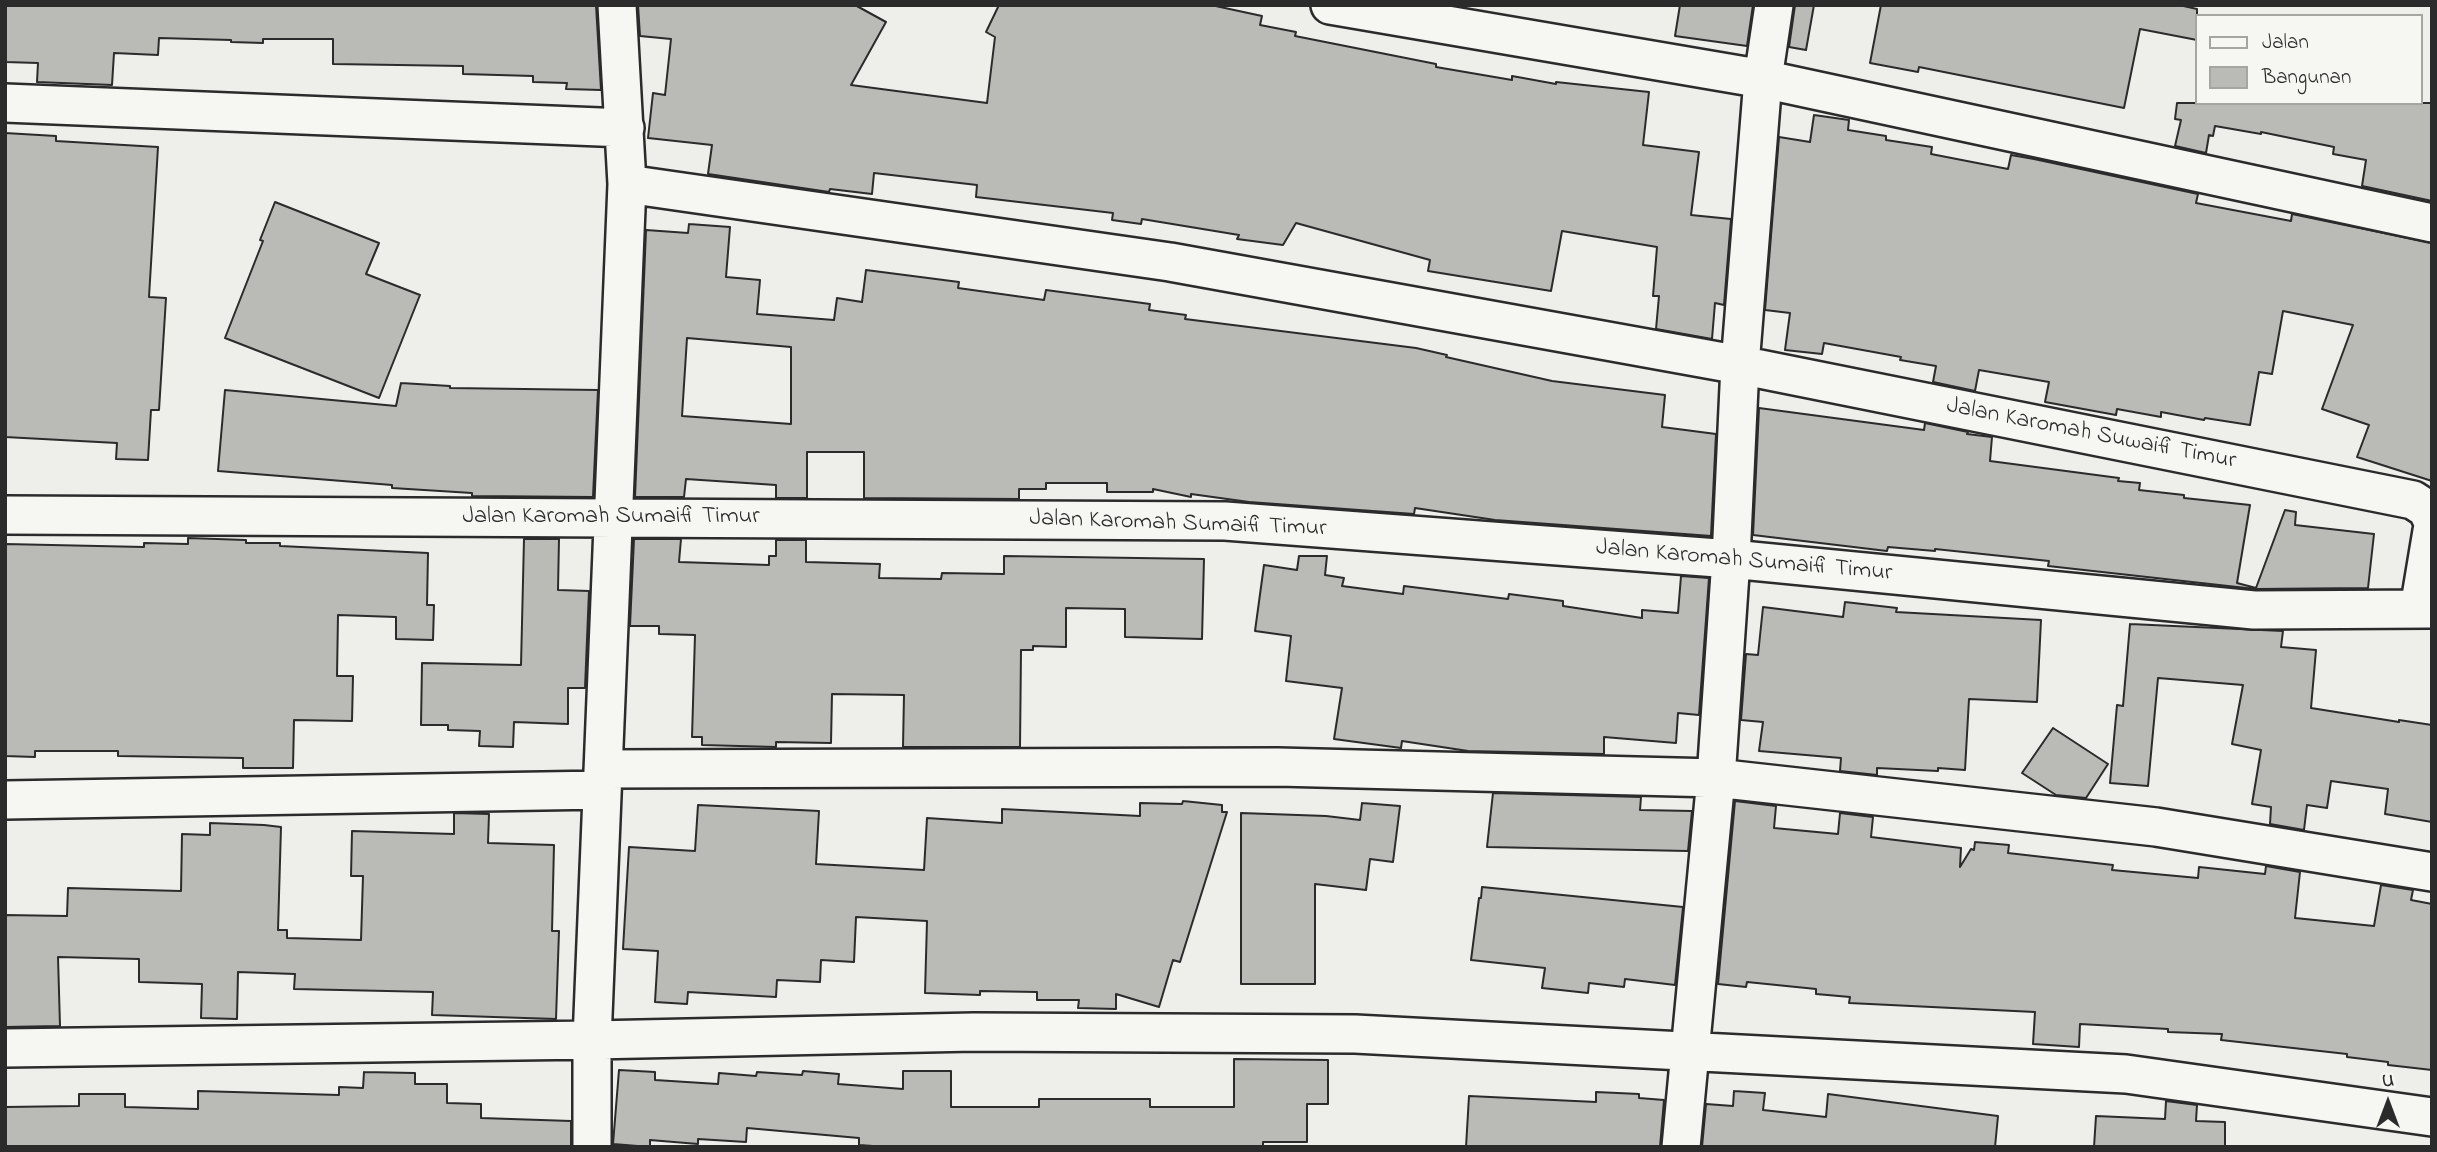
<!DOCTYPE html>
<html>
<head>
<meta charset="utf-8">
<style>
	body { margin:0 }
	#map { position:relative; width:2437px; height:1152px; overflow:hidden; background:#eeeeea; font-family:"Indie Flower",sans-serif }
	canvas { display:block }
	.frame { position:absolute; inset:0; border:7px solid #2b2b2b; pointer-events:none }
	.legend { position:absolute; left:2195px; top:14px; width:228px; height:91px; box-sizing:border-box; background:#f6f6f2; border:2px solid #a5a5a2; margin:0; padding:9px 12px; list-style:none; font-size:21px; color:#2b2b2b }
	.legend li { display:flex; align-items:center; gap:14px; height:35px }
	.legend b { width:35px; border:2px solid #a5a5a2 }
	.north { position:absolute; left:2353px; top:1068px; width:70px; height:70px; -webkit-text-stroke:5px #f6f6f2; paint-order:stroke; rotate:0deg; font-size:19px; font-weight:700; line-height:28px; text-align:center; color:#2b2b2b }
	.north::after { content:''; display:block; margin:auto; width:24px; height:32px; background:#2b2b2b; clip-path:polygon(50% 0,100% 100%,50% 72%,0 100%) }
</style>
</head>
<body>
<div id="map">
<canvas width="2437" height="1152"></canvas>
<div class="frame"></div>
<ul class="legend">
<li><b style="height:9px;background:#f6f6f2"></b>Jalan</li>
<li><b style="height:19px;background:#babab7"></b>Bangunan</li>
</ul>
<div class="north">U</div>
</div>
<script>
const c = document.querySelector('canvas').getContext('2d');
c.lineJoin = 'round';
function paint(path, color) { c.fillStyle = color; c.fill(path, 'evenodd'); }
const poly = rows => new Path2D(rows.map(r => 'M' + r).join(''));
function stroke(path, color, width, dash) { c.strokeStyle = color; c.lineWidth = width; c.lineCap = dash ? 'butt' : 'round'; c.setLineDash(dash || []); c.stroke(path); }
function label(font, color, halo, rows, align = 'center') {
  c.font = font + ' "Indie Flower",sans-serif'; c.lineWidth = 5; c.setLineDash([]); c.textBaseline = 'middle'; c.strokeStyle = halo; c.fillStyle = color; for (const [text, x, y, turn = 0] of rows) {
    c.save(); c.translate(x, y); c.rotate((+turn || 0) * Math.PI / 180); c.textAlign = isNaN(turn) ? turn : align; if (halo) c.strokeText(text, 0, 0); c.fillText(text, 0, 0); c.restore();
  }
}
const building = poly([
	[5,5,596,5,601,90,566,89,567,83,533,82,533,76,463,74,463,66,333,64,333,39,263,39,263,43,231,42,231,40,159,38,158,55,114,53,112,85,37,82,38,63,5,62,5,5],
	[638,5,855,5,886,22,851,85,987,103,995,37,986,32,999,5,1211,5,1262,16,1260,25,1296,32,1295,36,1436,64,1436,67,1512,80,1512,76,1556,84,1556,82,1649,92,1643,145,1699,152,1691,215,1731,219,1724,305,1715,303,1712,339,1656,329,1659,296,1653,296,1657,247,1562,231,1551,291,1428,271,1430,260,1296,223,1283,245,1237,239,1239,235,1142,219,1141,224,1112,220,1113,213,976,197,977,185,874,173,872,194,830,189,829,192,708,174,712,145,648,138,653,93,665,95,671,39,640,36,638,5],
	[1680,5,1753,5,1747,46,1675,36,1680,5],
	[1795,5,1814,5,1806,50,1789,47,1795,5],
	[1881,5,2179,5,2197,9,2197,40,2140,29,2124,108,1919,67,1918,72,1870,63,1881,5],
	[2177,103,2432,103,2432,201,2362,186,2366,160,2333,154,2334,147,2261,132,2261,134,2215,126,2213,136,2209,135,2206,153,2175,146,2181,120,2175,119,2177,103],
	[1814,115,1849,120,1848,130,1886,136,1886,140,1932,147,1931,154,2008,169,2011,155,2034,159,2198,194,2196,203,2291,221,2292,214,2432,243,2432,481,2357,457,2369,425,2322,409,2353,325,2283,311,2272,374,2259,372,2250,425,2205,418,2204,420,2161,412,2161,417,2117,409,2116,415,2045,402,2049,382,1979,370,1975,391,1933,382,1936,366,1900,360,1901,357,1824,343,1822,354,1785,350,1790,313,1765,310,1779,137,1810,142,1814,115],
	[5,133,56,136,56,141,158,147,149,297,166,298,159,410,151,410,148,460,116,459,117,443,5,437,5,133],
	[275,202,379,243,366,274,420,295,379,398,225,338,263,241,260,240,275,202],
	[689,224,730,227,726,277,760,280,757,314,834,320,837,298,862,302,866,270,959,282,958,288,1044,300,1046,290,1150,304,1149,310,1186,315,1185,319,1416,348,1447,355,1446,357,1552,381,1665,395,1662,427,1716,434,1711,536,1495,520,1415,508,1414,514,1249,502,1191,494,1191,497,1153,489,1153,492,1107,492,1107,483,1046,483,1046,489,1019,489,1019,499,864,498,864,452,807,452,807,498,776,498,776,485,686,479,684,497,635,497,646,230,688,233,689,224],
	[687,338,791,347,791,424,682,416,687,338],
	[401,383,450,386,450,388,598,390,593,497,472,496,472,493,392,488,392,485,218,471,225,390,396,406,401,383],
	[1759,408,1924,430,1925,423,1968,432,1967,434,1992,437,1990,461,2119,478,2118,481,2140,483,2139,490,2184,495,2184,498,2250,505,2237,583,2256,588,2285,510,2296,512,2295,525,2374,534,2368,588,2255,589,2048,566,2049,561,1935,549,1935,551,1888,547,1887,551,1753,535,1759,408],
	[188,538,246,540,246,543,280,543,280,546,428,553,427,605,434,605,433,640,396,639,396,617,338,615,337,676,353,676,352,721,294,720,293,768,243,768,243,758,118,756,118,751,35,751,35,757,5,756,5,544,144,547,144,543,188,544,188,538],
	[524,539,559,539,558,590,589,591,585,688,568,688,568,724,514,722,513,747,479,746,480,731,448,730,448,725,421,725,422,663,521,665,524,539],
	[634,539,681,539,679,562,769,565,769,556,776,556,776,540,806,540,806,562,880,564,879,578,941,579,942,573,1004,574,1004,556,1204,559,1202,639,1125,637,1125,609,1066,608,1066,647,1033,646,1033,650,1021,650,1020,747,903,747,904,695,832,694,831,743,776,742,776,747,702,745,702,737,692,737,695,635,659,634,659,626,630,626,634,539],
	[1299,556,1327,556,1325,575,1344,578,1342,586,1403,594,1404,586,1508,599,1509,594,1563,601,1563,606,1642,618,1642,610,1678,613,1681,576,1709,578,1699,715,1678,713,1676,743,1604,737,1604,754,1468,751,1402,741,1401,748,1334,739,1342,688,1286,681,1291,636,1255,631,1264,565,1297,570,1299,556],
	[1845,602,1897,608,1896,612,2041,620,2037,702,1969,699,1965,770,1938,768,1938,771,1877,768,1877,775,1840,771,1841,758,1759,751,1763,722,1741,720,1746,654,1758,655,1763,607,1843,617,1845,602],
	[2130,624,2283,631,2281,647,2316,650,2311,708,2399,722,2399,720,2432,725,2432,822,2385,814,2388,789,2331,781,2327,808,2307,805,2304,830,2270,824,2271,807,2252,804,2261,750,2232,744,2243,685,2158,678,2148,786,2110,783,2117,705,2123,706,2130,624],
	[2053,728,2108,764,2086,798,2056,795,2022,773,2053,728],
	[1493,793,1641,797,1640,810,1692,811,1688,851,1487,847,1493,793],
	[1183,801,1222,805,1222,812,1227,812,1180,962,1173,960,1159,1007,1116,994,1116,1009,1078,1008,1079,1000,1037,1000,1037,992,980,991,980,995,925,993,927,921,856,917,854,962,821,960,820,982,777,980,776,997,688,992,687,1004,655,1002,658,951,623,949,629,847,695,851,698,805,819,811,816,864,924,870,927,818,1002,823,1002,809,1140,816,1140,803,1182,804,1183,801],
	[1735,801,1776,806,1774,828,1838,834,1840,813,1873,817,1871,837,1961,848,1960,867,1971,849,1974,850,1975,842,2009,845,2008,853,2113,865,2112,870,2198,878,2199,867,2265,874,2266,866,2300,872,2295,918,2374,926,2381,885,2413,890,2411,900,2432,904,2432,1070,2388,1065,2388,1062,2347,1057,2347,1054,2221,1040,2222,1034,2168,1032,2168,1029,2080,1024,2079,1047,2033,1044,2035,1012,1849,1003,1850,997,1816,994,1816,989,1747,982,1746,987,1718,984,1735,801],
	[1362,803,1400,806,1393,862,1370,859,1366,890,1315,884,1315,984,1241,984,1241,813,1326,816,1360,820,1362,803],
	[454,813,489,814,488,843,554,845,552,931,559,931,556,1019,432,1015,433,992,294,989,295,974,238,972,237,1019,201,1018,202,984,139,982,139,959,58,957,60,1026,5,1027,5,915,67,916,68,888,181,891,182,834,210,835,210,823,264,825,281,827,278,930,287,930,287,938,361,940,363,876,351,876,352,831,454,834,454,813],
	[1482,887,1683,907,1675,985,1625,979,1624,987,1589,983,1588,993,1542,988,1545,968,1471,960,1479,898,1481,898,1482,887],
	[1234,1059,1328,1060,1328,1104,1307,1104,1307,1142,1263,1142,1263,1147,887,1147,859,1145,859,1138,747,1128,746,1142,698,1139,698,1144,650,1140,650,1147,613,1144,619,1070,655,1072,655,1080,718,1084,719,1073,756,1076,757,1072,802,1075,803,1071,839,1074,838,1084,903,1089,903,1071,951,1071,951,1107,1039,1107,1039,1099,1150,1099,1150,1107,1234,1107,1234,1059],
	[364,1072,415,1073,415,1084,447,1084,447,1103,481,1104,481,1118,571,1121,571,1147,5,1147,5,1107,79,1106,79,1094,125,1094,125,1107,198,1109,198,1091,339,1095,339,1087,363,1088,364,1072],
	[1734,1091,1765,1093,1763,1110,1826,1117,1828,1094,1998,1116,1995,1147,1702,1147,1706,1104,1733,1106,1734,1091],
	[1596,1092,1639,1094,1639,1098,1664,1100,1660,1147,1466,1147,1469,1096,1596,1102,1596,1092],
	[2166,1101,2197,1105,2196,1121,2225,1122,2225,1147,2094,1147,2096,1116,2165,1119,2166,1101]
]);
const minor = poly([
	[1330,5,1763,79,2432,223],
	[5,103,625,128],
	[627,184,1170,262,1740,365,2413,500,2427,509,2432,520],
	[5,515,1225,521,1731,559,2254,610,2432,609],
	[2419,609,2432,531],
	[603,769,1278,767,1716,778,2156,827,2432,872],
	[5,800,602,790],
	[5,1048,592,1040,974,1032,1355,1034,2126,1074,2432,1117],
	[592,1147,592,1040,627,184,617,5],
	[1681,1147,1716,778,1731,559,1740,365,1763,79,1774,5]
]);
const streetNames = [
	["Jalan Karomah Suwaifi Timur",2091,435,11],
	["Jalan Karomah Sumaifi Timur",611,518],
	["Jalan Karomah Sumaifi Timur",1178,525,2],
	["Jalan Karomah Sumaifi Timur",1744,562,5]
];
paint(building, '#babab7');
stroke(building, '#2b2b2b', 2);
stroke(minor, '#2b2b2b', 42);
stroke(minor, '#f6f6f2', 37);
label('24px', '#2b2b2b', '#f6f6f2', streetNames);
</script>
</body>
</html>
